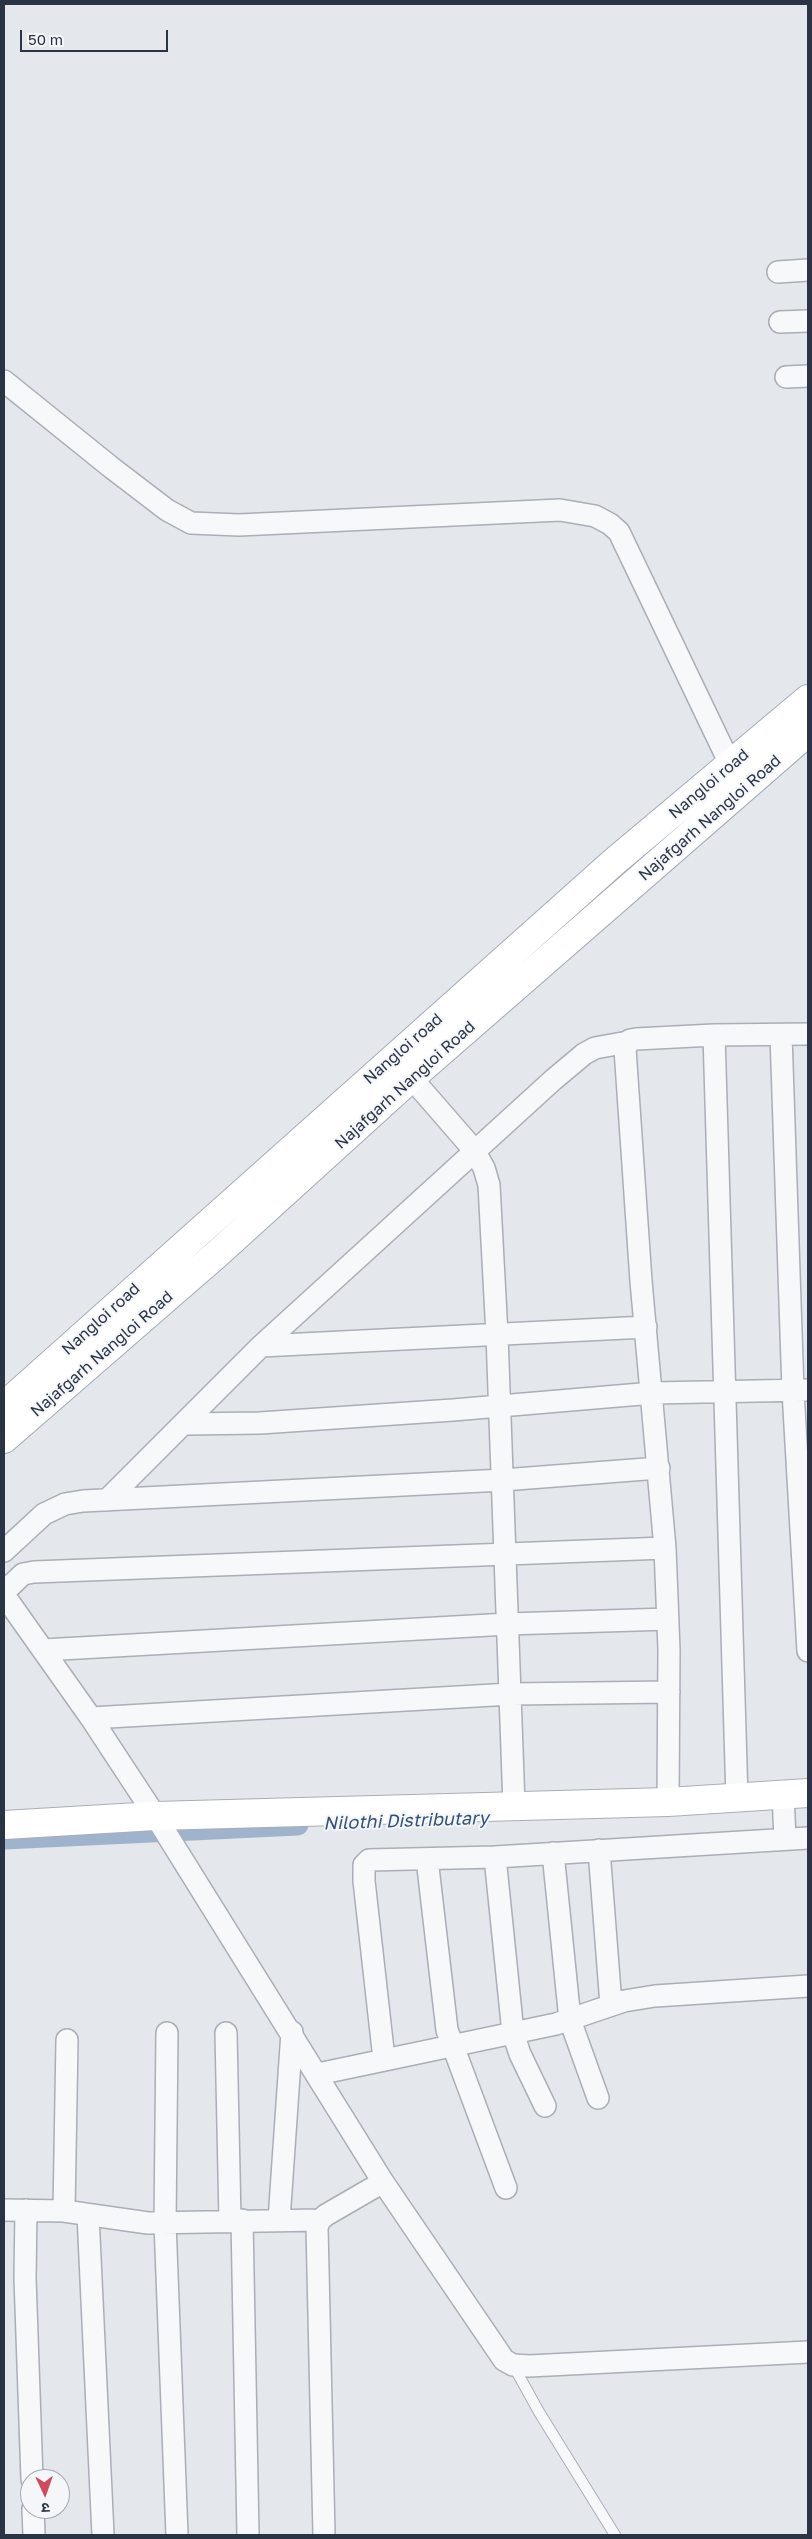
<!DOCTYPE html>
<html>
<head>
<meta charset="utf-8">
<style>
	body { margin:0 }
	#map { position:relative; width:812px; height:2539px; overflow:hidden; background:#e4e7ec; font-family:"Golos Text","Noto Sans Devanagari",sans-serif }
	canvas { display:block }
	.frame { position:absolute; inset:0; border:5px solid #2b3445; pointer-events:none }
	.north { position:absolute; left:20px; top:2469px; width:50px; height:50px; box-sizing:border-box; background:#f4f6f9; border:1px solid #a4a8b1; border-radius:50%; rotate:177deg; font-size:14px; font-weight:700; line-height:20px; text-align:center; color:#2b3445 }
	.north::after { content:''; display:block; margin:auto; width:18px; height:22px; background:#d1495b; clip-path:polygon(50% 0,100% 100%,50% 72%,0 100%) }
	.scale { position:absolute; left:20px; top:30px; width:148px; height:22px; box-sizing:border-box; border:2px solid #2b3445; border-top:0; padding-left:6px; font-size:15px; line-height:18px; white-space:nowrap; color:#2b3445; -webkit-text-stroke:4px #f4f6f9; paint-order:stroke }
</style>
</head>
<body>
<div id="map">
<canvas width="812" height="2539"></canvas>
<div class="frame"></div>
<div class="north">उ</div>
<div class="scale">50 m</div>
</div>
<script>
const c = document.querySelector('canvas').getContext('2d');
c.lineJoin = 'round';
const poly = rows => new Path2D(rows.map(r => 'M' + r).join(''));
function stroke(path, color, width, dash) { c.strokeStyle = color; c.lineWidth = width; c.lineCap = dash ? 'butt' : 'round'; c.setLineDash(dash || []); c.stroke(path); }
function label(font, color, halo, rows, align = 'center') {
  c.font = font + ' "Golos Text",sans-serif'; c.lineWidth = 4; c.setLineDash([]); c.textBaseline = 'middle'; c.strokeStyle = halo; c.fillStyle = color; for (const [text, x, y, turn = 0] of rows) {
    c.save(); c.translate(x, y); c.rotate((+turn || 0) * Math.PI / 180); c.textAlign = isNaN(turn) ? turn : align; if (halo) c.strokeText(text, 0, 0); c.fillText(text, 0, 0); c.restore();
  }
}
const canal = poly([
	[4,1839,298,1825]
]);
const lane = poly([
	[513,2365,539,2412,615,2535]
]);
const street = poly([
	[778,272,808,270],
	[780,322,808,321],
	[786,377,808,376],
	[4,381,112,468,167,510,191,523,239,525,560,510,595,516,610,524,619,532,731,766],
	[714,1035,737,1798],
	[781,1035,793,1391,808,1651],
	[401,1066,474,1150,484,1168,489,1185,497,1335,514,1805],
	[261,1346,646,1327],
	[185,1424,260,1423,453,1410,653,1393,808,1390],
	[107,1500,261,1346,553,1080,584,1054,595,1048,628,1042],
	[4,1551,44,1514,65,1504,83,1501,503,1480,659,1468],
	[4,1592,23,1574,34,1572,665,1548],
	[4,1595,91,1718,156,1817,383,2182,504,2360,513,2365,529,2366,808,2352],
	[43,1650,508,1624,668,1619],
	[91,1718,511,1694,669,1692],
	[783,1794,785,1839],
	[668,1802,669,1650,665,1548,641,1281,625,1049,630,1040,636,1039,714,1035,808,1034],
	[599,1850,611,2005],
	[553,1853,570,2020,598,2098],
	[495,1857,513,2033,520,2054,545,2106],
	[427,1859,447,2030,506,2188],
	[167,2033,165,2223,177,2535],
	[226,2033,230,2220],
	[384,2059,364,1881,364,1865,369,1860,495,1857,808,1838],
	[318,2074,556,2024,624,2001,655,1996,808,1986],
	[4,2210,64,2211,148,2223,320,2220],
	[26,2210,25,2278,32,2479],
	[64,2211,67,2040],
	[88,2215,103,2535],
	[242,2220,248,2535],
	[279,2220,292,2032],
	[33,2509,34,2535],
	[324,2535,317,2227,320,2220,326,2215,383,2182]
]);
const secondary = poly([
	[4,1825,155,1816,668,1802,808,1793]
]);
const primary = poly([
	[4,1406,615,861,808,699],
	[4,1439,217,1254,411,1078,808,732]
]);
const streetNames = [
	["Nangloi road",709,784,-40],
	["Najafgarh Nangloi Road",710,818,-41],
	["Nangloi road",403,1049,-41],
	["Najafgarh Nangloi Road",405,1085,-42],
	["Nangloi road",101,1319,-42],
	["Najafgarh Nangloi Road",102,1354,-41]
];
const waterNames = [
	["Nilothi Distributary",406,1821,-2]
];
stroke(canal, '#9fb4cc', 21);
stroke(lane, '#a9aeb7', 12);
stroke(street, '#a9aeb7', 24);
stroke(secondary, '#a9aeb7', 30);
stroke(primary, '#a3abb8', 30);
stroke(lane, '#f7f8fa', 10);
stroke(street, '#f7f8fa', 21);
stroke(secondary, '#fff', 28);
stroke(primary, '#fff', 28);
label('16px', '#2b3445', '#f4f6f9', streetNames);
label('italic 18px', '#34527a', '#f4f6f9', waterNames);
</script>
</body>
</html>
